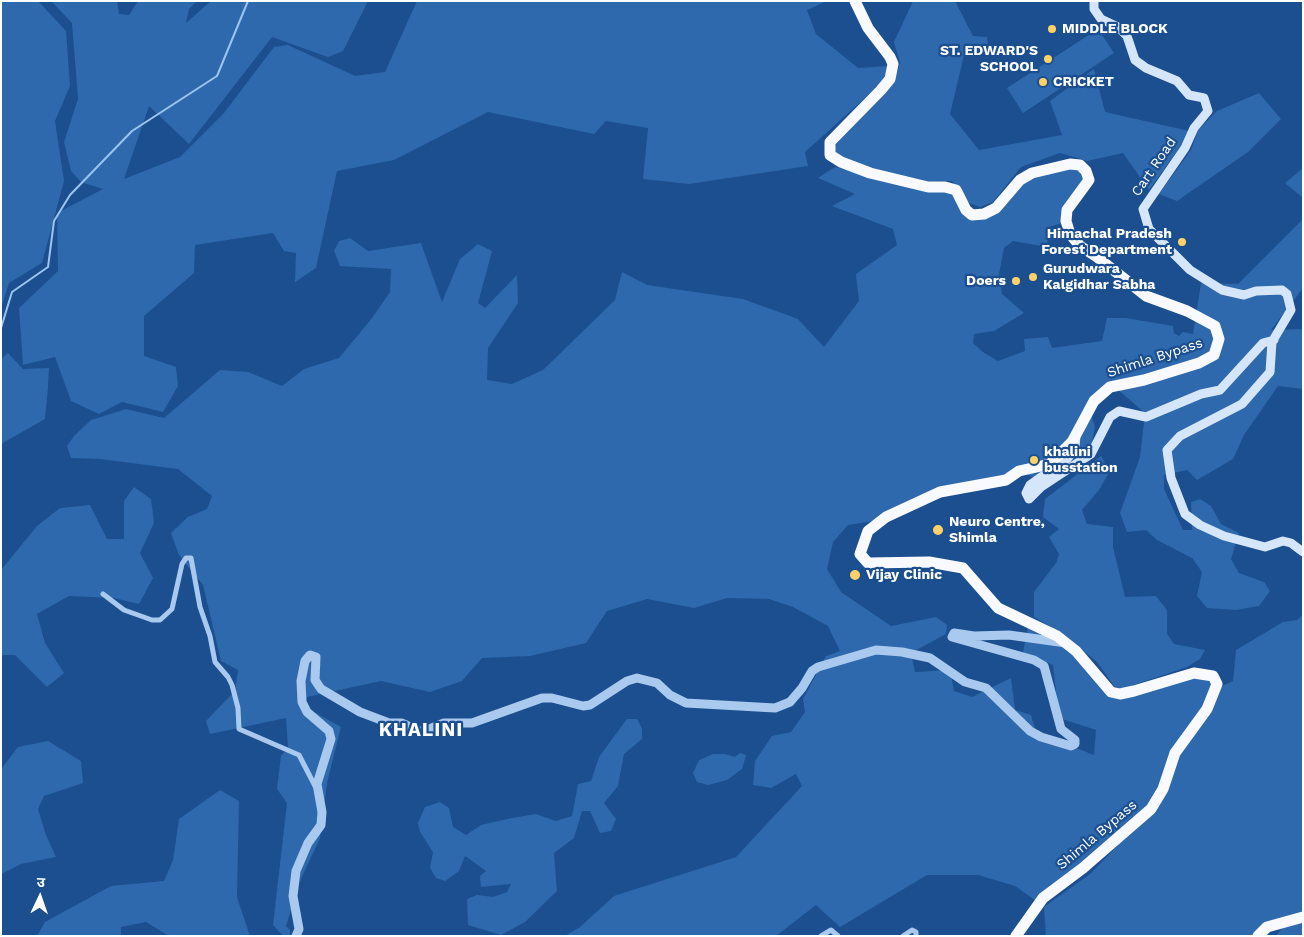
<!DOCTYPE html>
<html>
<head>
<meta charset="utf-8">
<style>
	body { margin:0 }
	#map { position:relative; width:1304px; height:937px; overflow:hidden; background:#1b4f8f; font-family:"Work Sans","Noto Sans Devanagari",sans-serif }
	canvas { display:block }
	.frame { position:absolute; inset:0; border:2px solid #fff; pointer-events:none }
	.north { position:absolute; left:15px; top:872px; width:50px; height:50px; -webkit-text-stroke:4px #1b4f8f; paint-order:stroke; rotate:3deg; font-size:14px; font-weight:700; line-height:20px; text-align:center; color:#fff }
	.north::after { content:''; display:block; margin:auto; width:18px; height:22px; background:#fff; clip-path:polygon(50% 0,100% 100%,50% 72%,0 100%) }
</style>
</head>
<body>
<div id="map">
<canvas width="1304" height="937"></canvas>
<div class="frame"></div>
<div class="north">उ</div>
</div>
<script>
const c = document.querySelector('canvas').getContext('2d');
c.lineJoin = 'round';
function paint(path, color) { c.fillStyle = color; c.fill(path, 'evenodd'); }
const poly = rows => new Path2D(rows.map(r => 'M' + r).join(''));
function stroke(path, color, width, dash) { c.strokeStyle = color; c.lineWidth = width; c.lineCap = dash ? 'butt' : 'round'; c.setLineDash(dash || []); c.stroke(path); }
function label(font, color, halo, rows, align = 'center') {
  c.font = font + ' "Work Sans",sans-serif'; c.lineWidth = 4.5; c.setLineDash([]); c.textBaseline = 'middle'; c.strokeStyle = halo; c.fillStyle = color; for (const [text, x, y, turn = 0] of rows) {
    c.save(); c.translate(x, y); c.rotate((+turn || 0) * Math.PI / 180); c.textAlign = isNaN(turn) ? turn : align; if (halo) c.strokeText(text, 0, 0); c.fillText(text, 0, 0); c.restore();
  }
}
const green = poly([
	[1,1,38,1,66,31,70,86,55,121,64,181,42,263,9,283,1,308],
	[51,1,117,1,119,14,129,15,138,1,197,1,189,9,186,23,211,1,368,1,343,51,328,57,272,37,189,144,149,106,124,179,180,157,224,113,274,47,288,45,355,76,385,72,417,1,827,1,807,10,816,34,858,68,889,66,885,80,805,152,808,166,689,184,643,179,648,128,606,121,594,134,488,112,394,160,337,171,316,268,295,282,296,253,284,251,273,233,195,245,194,273,144,316,144,356,176,367,178,386,163,412,122,402,99,414,71,401,55,357,23,365,19,308,58,271,57,213,103,189,81,182,71,171,64,142,78,99,72,23],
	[913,1,955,1,973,36,987,37,988,47,966,47,950,114,979,150,1062,135,1050,101,1094,69,1105,112,1189,131,1181,146,1149,190,1123,153,1087,161,1060,153,1021,167,993,202,980,207,969,203,952,181,923,182,878,171,840,157,834,150,837,141,894,82,900,63,894,42],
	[1098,29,1114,53,1023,113,1007,88],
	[1259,93,1281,119,1248,152,1177,201,1159,194,1191,150,1198,130,1217,111],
	[835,167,928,190,955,193,962,203,985,216,1033,175,1080,168,1087,180,1062,223,1049,227,1047,247,1013,241,1004,248,999,274,1002,294,1024,313,994,331,974,334,973,343,983,352,998,361,1025,351,1024,339,1048,337,1052,348,1102,341,1107,318,1126,318,1173,326,1174,333,1179,336,1183,332,1193,334,1201,283,1238,284,1303,219,1303,288,1271,330,1303,329,1303,389,1278,386,1244,435,1233,459,1197,480,1187,470,1164,475,1164,489,1183,530,1192,530,1191,502,1200,499,1211,506,1221,524,1239,533,1231,559,1239,573,1264,582,1270,591,1259,606,1236,610,1207,608,1197,596,1202,572,1192,558,1157,540,1146,530,1127,532,1120,513,1140,457,1145,413,1110,383,1088,405,1095,427,1090,452,1042,482,1018,470,1006,479,940,490,874,521,848,525,833,542,827,569,841,592,891,626,936,617,947,625,946,634,911,653,915,672,950,670,954,691,972,697,1011,678,1015,710,1031,715,1036,732,1094,755,1096,730,1059,718,1053,665,1023,653,1028,626,1057,637,1110,693,1195,675,1215,684,1149,809,1040,904,1015,886,978,875,927,875,840,927,816,905,776,936,565,936,580,927,614,896,736,857,802,786,796,774,771,788,753,785,755,761,772,736,791,732,805,712,803,699,826,656,840,651,828,626,793,607,769,599,727,598,694,608,647,599,607,611,586,643,530,656,482,658,462,681,430,692,381,681,307,697,305,707,341,727,327,783,320,838,300,881,286,926,290,930,290,936,283,936,273,925,287,803,277,789,281,756,288,748,286,718,210,734,206,721,235,691,238,670,221,661,203,585,179,555,171,533,188,517,207,509,212,496,178,469,100,459,71,458,67,446,74,436,91,420,126,409,164,418,220,370,248,372,282,386,304,369,339,358,372,318,390,292,391,269,340,266,334,251,339,241,350,238,368,251,421,243,442,302,460,259,478,244,492,251,478,303,485,308,517,275,518,303,488,348,487,380,512,384,543,370,615,300,622,272,647,285,743,299,798,319,824,347,859,301,856,274,897,245,893,229,832,206,855,194,818,178],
	[1303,168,1303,198,1285,183],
	[8,353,23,369,49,368,48,388,45,419,1,444,1,359],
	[1101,456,1110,471,1099,490,1082,510,1087,524,1113,527,1113,547,1125,597,1156,596,1167,610,1167,634,1174,644,1205,650,1200,659,1187,667,1122,689,1114,686,1097,662,1061,633,1034,617,1034,592,1056,563,1059,554,1049,537,1059,529,1043,517,1045,499],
	[134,487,151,499,154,523,140,553,153,578,139,604,114,598,69,596,37,614,45,643,64,673,47,687,15,655,1,655,1,570,37,526,60,508,90,505,107,539,124,539,124,501],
	[1303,615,1303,913,1260,936,1046,936,1044,907,1090,874,1152,810,1176,754,1220,687,1233,681,1236,650,1283,622,1297,620],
	[627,719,637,719,642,728,642,739,624,754,618,786,604,803,616,819,611,831,600,833,590,811,582,811,574,838,554,853,557,891,525,922,501,935,468,925,467,899,477,895,493,897,507,892,511,884,481,887,480,876,486,871,465,856,459,871,445,881,436,878,430,868,433,852,420,832,418,823,425,807,440,802,449,808,453,827,466,835,481,825,512,818,536,814,556,821,572,816,578,784,591,781,599,757],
	[48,741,81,761,83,783,44,796,38,809,46,835,56,857,21,864,1,874,1,769,18,747],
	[740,753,746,755,742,769,727,780,708,785,697,782,693,773,699,760,713,754,725,754,735,757],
	[220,790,239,801,237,897,250,936,169,936,146,922,121,927,121,936,37,936,45,922,111,886,164,881,173,860,179,819],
	[1303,923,1303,936,1276,936,1282,928]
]);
const stream = poly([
	[1,328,12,292,48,267,54,221,70,195,132,131,217,76,248,1]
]);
const minor = poly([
	[103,594,124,610,152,620,160,620,172,609,182,564,186,558,191,558,200,607,210,636,215,662,228,677,232,685,238,708,239,729,299,755,315,786],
	[821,936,831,930,838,936],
	[903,936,912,930,916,932,916,936]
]);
const tertiary = poly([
	[296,936,299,929,293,896,296,871,308,843,321,825,322,812,317,784,331,739,329,731,307,712,302,702,301,681,305,661,310,655,316,657,315,680,321,689,360,712,389,723,402,723,422,732,444,723,472,723,542,698,552,698,583,706,590,705,627,681,637,678,657,683,670,695,686,703,775,708,790,702,802,688,812,671,818,667,876,650,902,652,930,658,965,682,986,688,1030,731,1041,737,1071,746,1075,744,1075,740,1061,729,1044,666,1034,660,952,637,954,633,974,636,1009,635,1066,643]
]);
const secondary = poly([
	[1094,1,1094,9,1101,19,1118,27,1127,36,1135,60,1146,68,1177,81,1189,95,1204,98,1208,111,1194,128,1185,148,1143,209,1149,229,1190,270,1222,290,1244,295,1256,291,1282,290,1287,294,1291,310,1272,342,1270,372,1242,404,1180,436,1167,450,1171,478,1185,514,1200,525,1224,536,1265,547,1283,541,1291,543,1303,552],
	[1076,435,1075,448,1068,458,1030,485,1026,493,1029,499,1041,487,1091,454,1110,417,1119,411,1146,417,1201,394,1220,390,1263,343,1274,340]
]);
const trunk = poly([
	[855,1,868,28,890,57,893,64,890,79,881,90,830,142,830,155,841,162,870,173,928,187,945,187,956,190,966,210,972,215,984,214,996,208,1020,180,1032,173,1070,164,1080,165,1086,171,1089,180,1067,210,1066,221,1070,234,1080,246,1097,257,1146,296,1187,311,1215,326,1219,339,1214,355,1199,363,1144,380,1110,387,1094,401,1072,442,1050,464,1019,471,1006,480,940,492,886,517,868,531,860,554,868,563,929,562,963,568,998,608,1057,636,1076,651,1111,692,1120,694,1134,691,1194,673,1213,676,1217,684,1207,709,1175,753,1163,789,1151,809,1083,868,1043,898,1016,936],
	[1258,936,1267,927,1303,917]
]);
const markers = [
	[1052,29,5,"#ffd166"],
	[1048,59,5,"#ffd166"],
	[1043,82,5,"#ffd166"],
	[1182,242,5,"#ffd166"],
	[1033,277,5,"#ffd166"],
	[1016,281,5,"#ffd166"],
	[1034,460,5,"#ffd166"],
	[938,530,6,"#ffd166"],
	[855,575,6,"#ffd166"]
];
const poiNames = [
	["MIDDLE BLOCK",1062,29],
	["ST. EDWARD'S",1038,51,"right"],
	["SCHOOL",1038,67,"right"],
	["CRICKET",1053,82],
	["Himachal Pradesh",1172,234,"right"],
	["Forest Department",1172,250,"right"],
	["Gurudwara",1043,269],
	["Kalgidhar Sabha",1043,285],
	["Doers",1006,281,"right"],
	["khalini",1044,452],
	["busstation",1044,468],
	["Neuro Centre,",949,522],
	["Shimla",949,538],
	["Vijay Clinic",866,575]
];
const streetNames = [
	["Cart Road",1154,167,-56],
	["Shimla Bypass",1155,358,-18],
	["Shimla Bypass",1097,835,-40]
];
const districtNames = [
	["KHALINI",421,730]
];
paint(green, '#2e69ad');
stroke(stream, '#9cc4f0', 2);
stroke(minor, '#a9c9ee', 5);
stroke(tertiary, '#a9c9ee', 9);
stroke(secondary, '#d6e6fa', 9);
stroke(trunk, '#f8faff', 11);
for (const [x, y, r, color] of markers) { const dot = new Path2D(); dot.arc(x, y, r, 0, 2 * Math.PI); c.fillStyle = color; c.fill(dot); stroke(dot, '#1b4f8f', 2); }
label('bold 14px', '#fff', '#1b4f8f', poiNames, 'left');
label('14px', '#fff', '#1b4f8f', streetNames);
c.letterSpacing = '1px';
label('bold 19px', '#fff', '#1b4f8f', districtNames);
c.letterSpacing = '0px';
</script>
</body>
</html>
